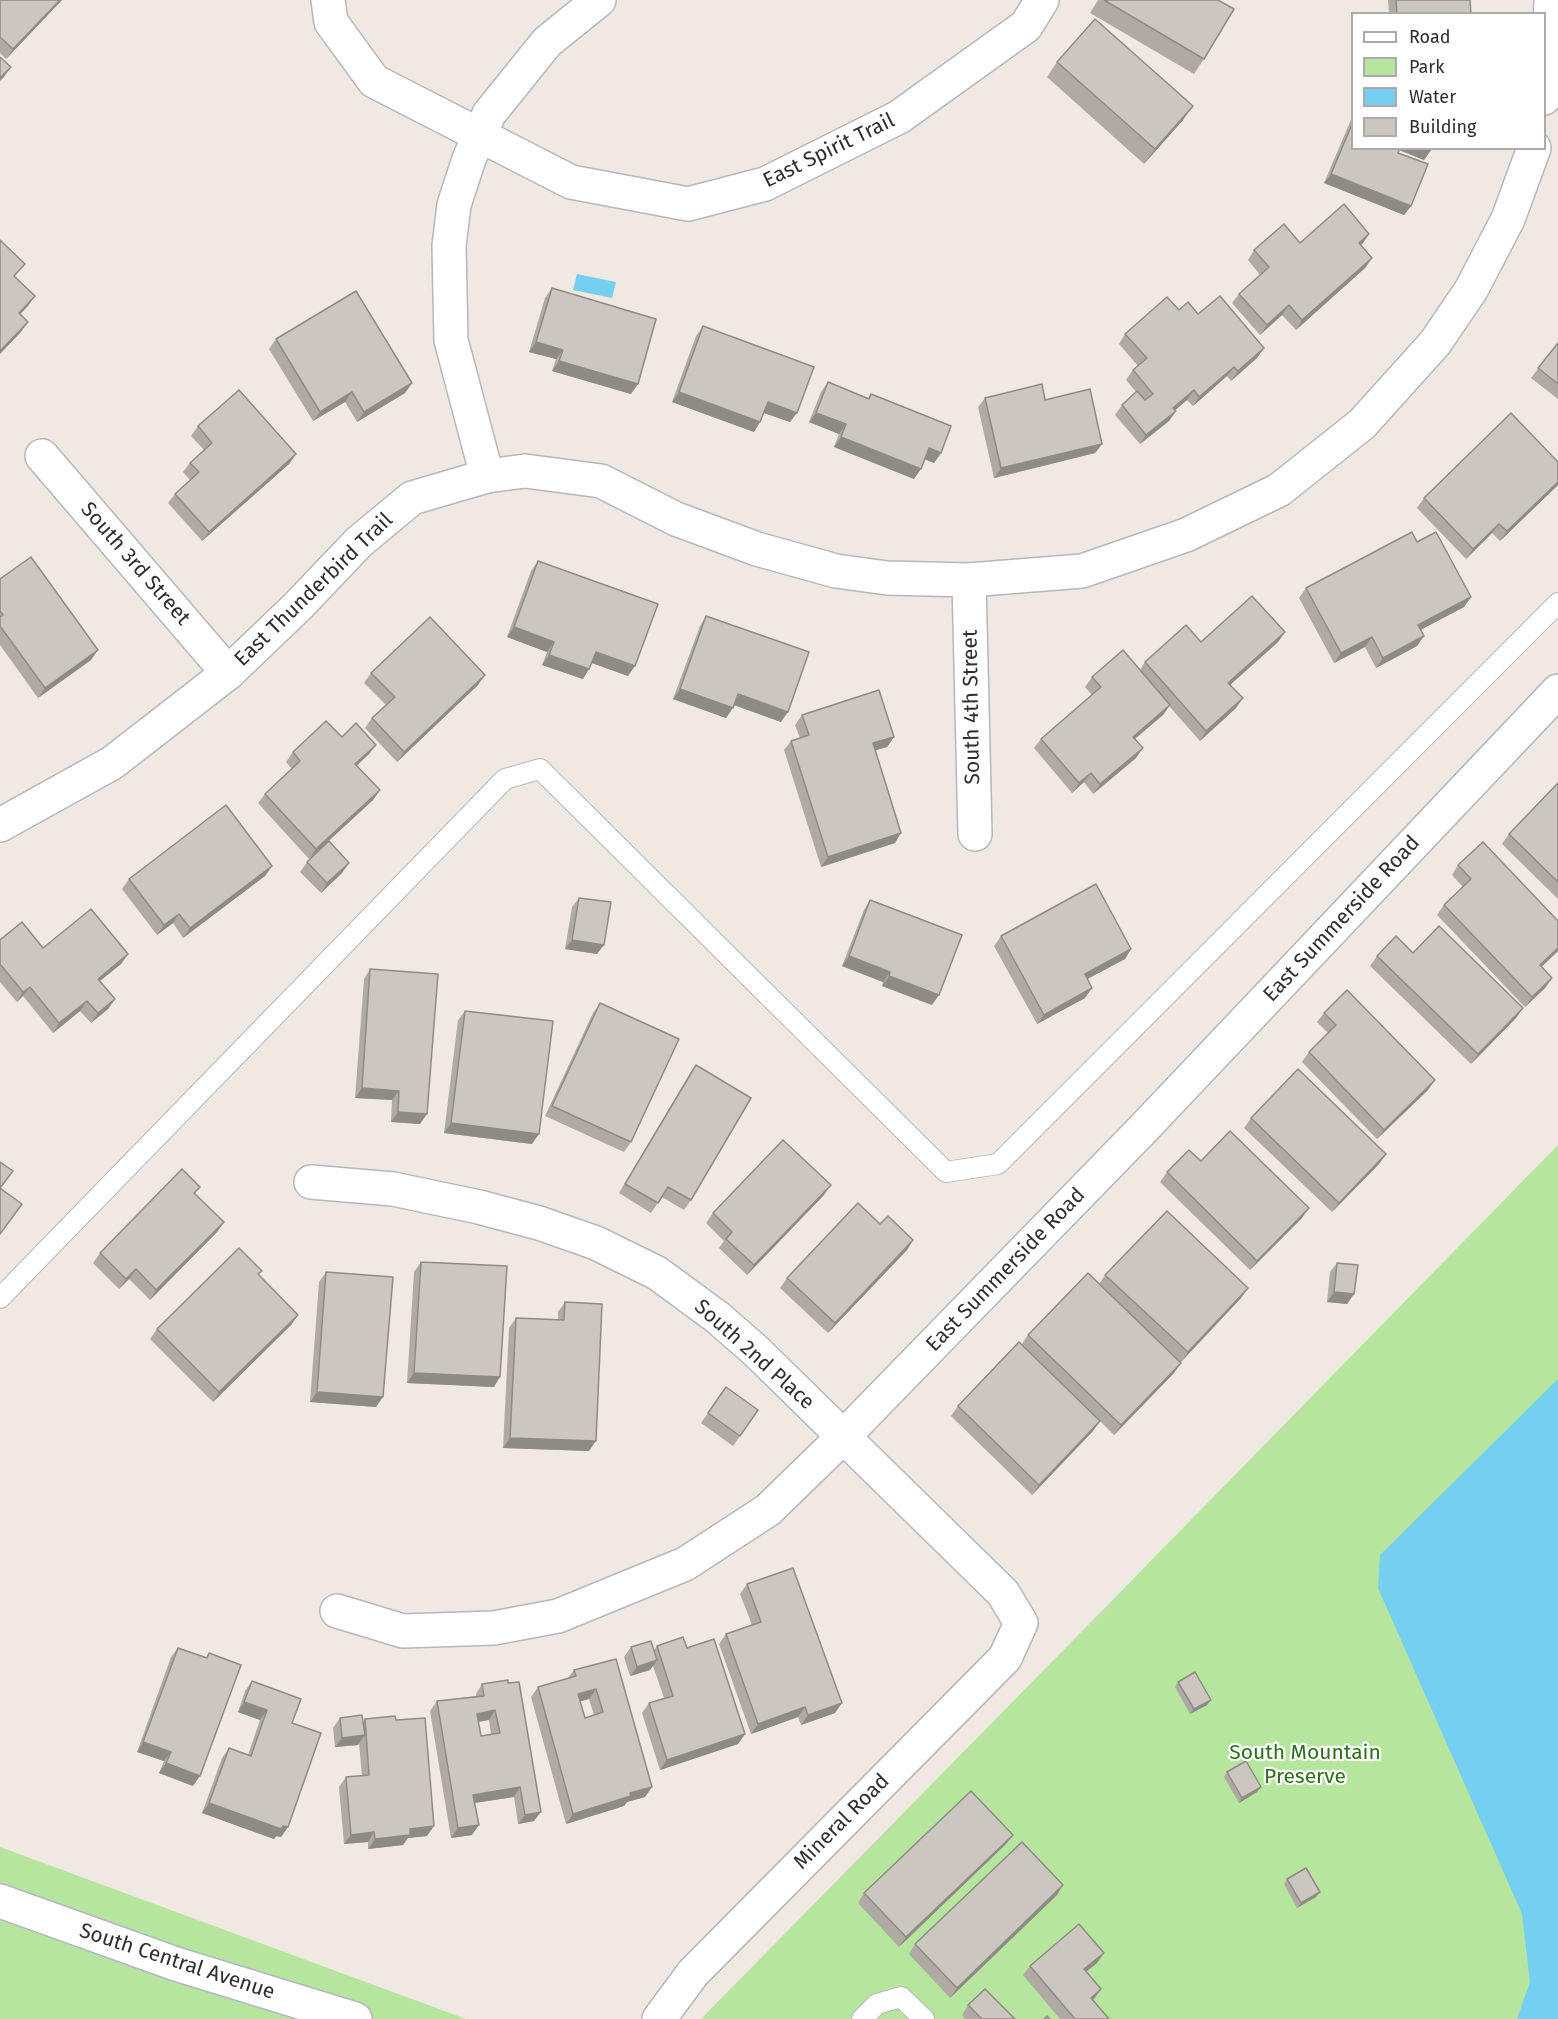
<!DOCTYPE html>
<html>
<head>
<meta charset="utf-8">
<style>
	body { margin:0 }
	#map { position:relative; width:1558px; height:2019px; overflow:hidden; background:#efe9e1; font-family:"Fira Sans",sans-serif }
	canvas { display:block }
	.legend { position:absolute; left:1351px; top:12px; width:195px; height:138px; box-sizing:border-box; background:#fff; border:2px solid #ababab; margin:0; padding:8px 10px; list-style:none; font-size:18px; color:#2e2e2e }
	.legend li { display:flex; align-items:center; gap:12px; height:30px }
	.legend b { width:30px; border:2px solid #ababab }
</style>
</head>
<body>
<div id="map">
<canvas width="1558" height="2019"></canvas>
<ul class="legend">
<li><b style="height:8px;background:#fff"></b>Road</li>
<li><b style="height:16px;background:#b6e59e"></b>Park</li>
<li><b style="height:16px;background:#75cff0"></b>Water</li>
<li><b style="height:16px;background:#cbc7bf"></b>Building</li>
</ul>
</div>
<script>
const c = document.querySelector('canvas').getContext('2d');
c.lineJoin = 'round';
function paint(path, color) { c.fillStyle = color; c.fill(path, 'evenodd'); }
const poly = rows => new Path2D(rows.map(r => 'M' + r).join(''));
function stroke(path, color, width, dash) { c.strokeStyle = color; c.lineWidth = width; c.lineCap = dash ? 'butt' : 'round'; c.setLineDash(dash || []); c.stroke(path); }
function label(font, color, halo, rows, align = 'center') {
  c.font = font + ' "Fira Sans",sans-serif'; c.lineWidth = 4.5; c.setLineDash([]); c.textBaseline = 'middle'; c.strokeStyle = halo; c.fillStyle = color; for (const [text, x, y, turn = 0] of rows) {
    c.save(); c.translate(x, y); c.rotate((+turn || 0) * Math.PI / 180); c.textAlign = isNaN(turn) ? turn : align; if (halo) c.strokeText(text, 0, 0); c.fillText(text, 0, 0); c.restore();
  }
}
const green = poly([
	[1558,1145,1558,2019,701,2019,1091,1622],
	[0,1847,466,2019,0,2019]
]);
const water = poly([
	[577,274,616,282,612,298,573,290],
	[1558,1379,1558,2019,1517,2019,1530,1982,1522,1914,1378,1588,1380,1555]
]);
const lane = poly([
	[0,1298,505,779,540,769,946,1172,998,1164,1558,603],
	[862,2019,877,2004,901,1997,924,2019]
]);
const street = poly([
	[328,0,331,22,374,81,571,182,688,204,765,184,899,117,1026,26,1042,0],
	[42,456,228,673],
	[487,476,451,340,449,246,454,205,469,159,489,114,547,42,599,0],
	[969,580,975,834],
	[311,1182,393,1189,479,1207,539,1223,596,1243,657,1273,717,1317,756,1351,1003,1593,1021,1623,1005,1658,693,1973,659,2019],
	[337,1611,403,1631,494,1628,558,1616,685,1564,768,1510,843,1437,1143,1129,1558,691],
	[0,1901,176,1964,355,2019]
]);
const secondary = poly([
	[1544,98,1548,77,1551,0],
	[0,825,112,763,228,673,298,606,359,542,412,498,487,476,525,471,601,481,676,519,757,549,836,571,887,578,969,580,1082,571,1186,535,1279,490,1362,424,1435,343,1471,290,1508,219,1534,148]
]);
const wall = poly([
	[0,0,62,0,6,59,0,53],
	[1098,0,1218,0,1204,59,1194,74,1090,13],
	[1388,0,1470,0,1471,14,1389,14],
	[1057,62,1183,120,1144,164,1047,77],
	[1353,115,1353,148,1431,150,1424,160,1399,150,1398,153,1411,206,1404,215,1324,183],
	[1369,234,1361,245,1372,258,1365,268,1296,330,1282,315,1260,335,1232,303,1239,294,1260,275,1248,260,1254,250],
	[552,288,631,394,552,371,556,359,529,352,545,298],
	[1179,310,1198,314,1264,348,1257,358,1231,381,1227,376,1193,406,1187,400,1175,410,1176,411,1169,421,1140,444,1115,415,1122,405,1136,392,1126,380,1133,370,1138,366,1119,344,1125,334],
	[703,326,790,422,764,413,760,422,754,432,672,402,696,336],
	[276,339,412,383,405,393,357,422,345,402,313,421,269,349],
	[1558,343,1558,399,1531,378],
	[828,382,868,398,871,394,941,453,934,463,925,459,914,479,834,447,839,434,809,422,821,392],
	[985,398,1045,400,1102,444,1095,453,994,478,978,407],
	[198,426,296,454,289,464,202,541,168,503,175,494,190,480,183,472,190,463,204,450,191,436],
	[1558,462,1558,485,1500,541,1492,533,1466,559,1417,508,1424,498],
	[1417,542,1471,597,1464,607,1420,630,1424,636,1417,646,1376,668,1365,647,1334,663,1299,598,1306,588],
	[538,561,628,676,592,663,583,679,542,665,547,652,507,637,531,571],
	[0,579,91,660,38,698,0,645],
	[706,616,781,722,734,705,726,718,673,699,700,626],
	[1285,632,1278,642,1230,685,1236,708,1200,741,1169,706,1163,715,1135,739,1136,758,1093,794,1084,782,1072,793,1034,748,1041,739,1092,695,1085,687,1092,677,1140,670,1145,662,1201,642],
	[371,673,478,685,397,762,365,728,372,718,386,705,364,683],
	[802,715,894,737,887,747,875,750,895,843,821,867,784,750,791,741,800,738,795,725],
	[376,745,369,754,356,766,380,790,373,800,309,859,258,803,265,794,292,769,286,762,293,752],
	[1558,783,1558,899,1502,844,1509,834],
	[307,862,342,873,321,893,300,872],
	[1458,865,1558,921,1558,951,1541,967,1552,978,1545,988,1525,1007,1437,915,1444,905,1463,887,1452,875],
	[272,866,265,876,183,938,173,923,157,935,122,889,129,879],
	[579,898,597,954,565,949,572,907],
	[870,900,932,1005,882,986,883,982,842,966,864,910],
	[1001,936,1131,949,1125,959,1087,979,1085,998,1037,1024,994,946],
	[0,940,43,948,128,954,121,964,100,981,115,999,108,1009,91,1023,80,1011,53,1033,23,996,17,1002,0,982],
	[1413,953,1523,1008,1516,1018,1471,1064,1370,966,1377,956],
	[370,969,420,1124,391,1122,392,1100,355,1098,364,979],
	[600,1003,631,1142,624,1152,545,1116,593,1013],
	[465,1011,532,1144,444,1133,458,1020],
	[1324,1013,1428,1090,1377,1139,1302,1062,1309,1052,1328,1033,1317,1022],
	[696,1065,691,1200,684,1210,662,1197,651,1213,619,1193,689,1075],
	[1251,1118,1386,1154,1379,1164,1332,1212,1244,1128],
	[1201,1161,1302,1218,1250,1270,1160,1182,1167,1172],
	[200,1187,195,1194,224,1222,217,1232,150,1300,129,1279,119,1289,93,1263,100,1253],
	[824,1195,747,1275,719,1248,724,1241,706,1223,713,1213],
	[913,1240,907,1250,828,1333,780,1288,787,1278],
	[421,1262,494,1387,407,1383,414,1272],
	[1337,1263,1354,1294,1347,1304,1327,1302,1330,1272],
	[326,1272,376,1407,310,1402,319,1282],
	[1105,1275,1248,1288,1241,1298,1181,1362,1181,1363,1174,1373,1114,1435,1100,1421,1093,1431,1032,1495,951,1416,958,1406,1021,1345,1028,1335,1099,1284],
	[565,1302,589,1451,503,1448,509,1328,516,1318,558,1320,558,1312],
	[298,1315,291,1325,213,1402,150,1339,157,1329],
	[726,1387,758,1410,733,1446,701,1423],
	[747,1584,835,1713,801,1725,798,1717,751,1734,719,1644,726,1634,752,1625,740,1594],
	[657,1646,687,1648,745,1734,738,1744,660,1770,642,1713,649,1703,664,1698,653,1666,650,1670,630,1676,624,1657,631,1647,654,1650],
	[178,1648,206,1658,209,1653,193,1786,159,1773,164,1761,137,1752,171,1657],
	[616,1659,652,1787,645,1797,627,1802,624,1806,566,1824,531,1697,538,1687,568,1678,574,1670],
	[589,1699,594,1715,585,1718,580,1701],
	[508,1680,534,1821,518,1824,514,1797,475,1803,472,1835,451,1838,430,1711,437,1701,476,1696,476,1694,482,1684],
	[489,1720,491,1734,481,1736,478,1722],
	[252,1681,292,1723,288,1827,281,1837,276,1836,274,1839,202,1813,222,1758,229,1748,248,1755,260,1720,238,1712,245,1691],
	[1178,1682,1207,1705,1190,1714,1175,1687],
	[340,1718,363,1722,365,1719,427,1836,408,1838,403,1845,368,1849,368,1842,344,1844,339,1787,346,1777,362,1776,359,1743,358,1745,335,1747,333,1728],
	[1227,1772,1261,1787,1257,1792,1239,1803,1224,1777],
	[1013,1835,1006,1844,899,1947,858,1903,864,1893],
	[1287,1879,1316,1897,1297,1908,1284,1884],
	[1057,1895,950,1998,909,1954,915,1944],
	[1097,1963,1086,1972,1094,1999,1093,2000,1109,2019,1060,2019,1023,1975,1030,1966],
	[968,2005,1015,2019,965,2019,962,2015]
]);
const shadedWall = poly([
	[60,0,62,0,6,59,13,49],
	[11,67,4,77,0,81,0,78],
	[1193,106,1183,120,1144,164,1155,149],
	[1398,148,1426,148,1431,150,1424,160,1397,149],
	[1331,174,1411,206,1404,215,1324,183],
	[1369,234,1363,243,1352,252,1359,243],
	[1372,258,1365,268,1296,330,1302,320],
	[35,296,28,306,12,323,19,313],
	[1289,305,1282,315,1260,335,1267,325],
	[28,322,21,332,0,354,0,351],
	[536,342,563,350,556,359,529,352],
	[1264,348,1257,358,1231,381,1238,371],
	[559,361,638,384,631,394,552,371],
	[1234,367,1227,376,1193,406,1199,397],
	[412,383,405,393,357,422,364,412],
	[1194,390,1187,400,1166,418,1173,408],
	[352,392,345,402,313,421,320,412],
	[679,392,760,422,754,432,672,402],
	[768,402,797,413,790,422,761,412],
	[1176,411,1169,421,1140,444,1146,435],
	[816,413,846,424,839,434,809,422],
	[841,437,921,469,914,479,834,447],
	[1102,444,1095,453,994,478,1001,468],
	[929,448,941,453,934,463,922,458],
	[296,454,289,464,202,541,209,532],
	[1558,482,1558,485,1500,541,1507,531],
	[1499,524,1492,533,1466,559,1473,549],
	[1471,597,1464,607,1411,635,1418,625],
	[514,627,554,642,547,652,507,637],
	[1285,632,1278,642,1221,693,1228,683],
	[1424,636,1417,646,1376,668,1383,658],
	[1372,637,1365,647,1334,663,1341,653],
	[98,650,91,660,38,698,45,688],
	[596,652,635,666,628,676,589,662],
	[549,655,589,669,583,679,542,665],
	[485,675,478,685,397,762,404,752],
	[680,689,733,708,726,718,673,699],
	[738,694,788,712,781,722,731,704],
	[1243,698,1236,708,1200,741,1206,731],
	[1170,705,1163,715,1126,746,1133,737],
	[894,737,887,747,866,753,873,743],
	[376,745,369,754,348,774,355,764],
	[1143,748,1136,758,1093,794,1100,784],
	[1091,773,1084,782,1072,793,1079,783],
	[380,790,373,800,309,859,316,849],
	[901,833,895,843,821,867,828,857],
	[349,863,342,873,321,893,327,883],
	[272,866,265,876,183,938,190,928],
	[179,914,173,923,157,935,164,925],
	[572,940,604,945,597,954,565,949],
	[1558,948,1558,951,1533,975,1540,965],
	[1131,949,1125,959,1078,984,1085,974],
	[128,954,121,964,91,988,98,979],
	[849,956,890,972,883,982,842,966],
	[889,976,939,995,932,1005,882,986],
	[1552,978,1545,988,1525,1007,1532,997],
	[30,987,23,996,17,1002,23,992],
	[1092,988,1085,998,1037,1024,1044,1015],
	[115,999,108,1009,91,1023,98,1013],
	[87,1001,80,1011,53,1033,59,1023],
	[1523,1008,1516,1018,1471,1064,1478,1054],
	[1435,1080,1428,1090,1377,1139,1384,1130],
	[362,1088,399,1091,392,1100,355,1098],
	[398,1112,427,1114,420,1124,391,1122],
	[451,1123,539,1134,532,1144,444,1133],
	[1386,1154,1379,1164,1332,1212,1339,1203],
	[831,1185,824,1195,747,1275,754,1265],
	[1309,1208,1302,1218,1250,1270,1257,1261],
	[224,1222,217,1232,150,1300,156,1290],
	[913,1240,907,1250,828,1333,835,1323],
	[136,1269,129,1279,119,1289,126,1279],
	[1248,1288,1241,1298,1181,1362,1188,1352],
	[1334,1292,1354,1294,1347,1304,1327,1302],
	[298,1315,291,1325,213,1402,219,1392],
	[1181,1363,1174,1373,1114,1435,1121,1425],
	[414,1373,500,1377,494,1387,407,1383],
	[317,1392,383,1397,376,1407,310,1402],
	[1100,1421,1093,1431,1032,1495,1039,1485],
	[510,1438,596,1441,589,1451,503,1448],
	[657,1660,650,1670,630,1676,637,1667],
	[596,1689,589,1699,571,1704,578,1694],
	[1211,1700,1207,1705,1190,1714,1194,1709],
	[244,1702,267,1710,260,1720,238,1712],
	[842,1703,835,1713,801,1725,808,1715],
	[805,1707,798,1717,751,1734,758,1724],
	[495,1710,489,1720,470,1723,477,1714],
	[745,1734,738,1744,660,1770,667,1760],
	[365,1735,358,1745,335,1747,342,1738],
	[143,1742,171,1752,164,1761,137,1752],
	[166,1763,200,1776,193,1786,159,1773],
	[520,1787,514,1797,467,1804,473,1795],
	[652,1787,645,1797,627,1802,624,1806,566,1824,573,1814,630,1793],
	[1261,1787,1257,1792,1239,1803,1242,1798],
	[209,1803,283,1826,288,1827,281,1837,276,1836,274,1839,202,1813],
	[541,1812,534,1821,518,1824,525,1815],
	[479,1825,472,1835,451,1838,458,1828],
	[434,1826,427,1836,408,1838,403,1845,368,1849,375,1839,410,1829],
	[374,1832,368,1842,344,1844,351,1835],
	[1013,1835,1006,1844,899,1947,906,1937],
	[1063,1885,1057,1895,950,1998,957,1988],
	[1320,1892,1316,1897,1297,1908,1301,1903],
	[1104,1953,1097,1963,1077,1979,1084,1969],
	[1101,1989,1094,1999,1084,2008,1091,1998]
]);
const building = poly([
	[0,0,60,0,13,49,0,37,0,0],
	[1104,0,1218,0,1234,9,1204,59,1104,0],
	[1396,0,1470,0,1471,14,1397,14,1396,0],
	[1095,19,1193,106,1155,149,1057,62,1095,19],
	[0,57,11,67,0,78,0,57],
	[1353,122,1353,148,1400,148,1398,153,1428,164,1411,206,1331,174,1353,122],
	[1344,204,1369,234,1359,243,1372,258,1302,320,1289,305,1267,325,1239,294,1269,267,1254,250,1284,224,1300,243,1344,204],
	[0,240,25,264,14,276,35,296,19,313,28,322,0,351,0,240],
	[552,288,656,319,638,384,559,361,563,350,536,342,552,288],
	[356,291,412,383,364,412,352,392,320,412,276,339,356,291],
	[1220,296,1264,348,1238,371,1234,367,1199,397,1194,390,1173,408,1176,411,1146,435,1122,405,1137,391,1145,400,1153,394,1133,370,1147,358,1125,334,1167,297,1179,310,1188,302,1198,314,1220,296],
	[703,326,814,367,797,413,768,402,760,422,679,392,703,326],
	[1558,343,1558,384,1538,368,1558,343],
	[828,382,869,399,871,394,951,426,941,453,929,448,921,469,841,437,846,424,816,413,828,382],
	[1042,384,1045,400,1090,389,1102,444,1001,468,985,398,1042,384],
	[239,390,296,454,209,532,175,494,199,472,190,463,212,443,198,426,239,390],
	[1511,413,1558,462,1558,482,1507,531,1499,524,1473,549,1424,498,1511,413],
	[1412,532,1417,542,1436,532,1471,597,1418,625,1424,636,1383,658,1372,637,1341,653,1306,588,1412,532],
	[31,557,98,650,45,688,0,626,0,617,3,615,0,611,0,579,31,557],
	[538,561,658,604,635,666,596,652,589,669,549,655,554,642,514,627,538,561],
	[1252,596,1285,632,1228,683,1243,698,1206,731,1145,662,1186,625,1201,642,1252,596],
	[706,616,809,652,788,712,738,694,733,708,680,689,706,616],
	[430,617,485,675,404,752,372,718,395,697,371,673,430,617],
	[1123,650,1170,705,1133,737,1143,748,1100,784,1091,773,1079,783,1041,739,1101,687,1092,677,1123,650],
	[879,690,894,737,873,743,901,833,828,857,791,741,809,735,802,715,879,690],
	[326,721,342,737,356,723,376,745,355,764,380,790,316,849,265,794,300,761,293,752,326,721],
	[1558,783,1558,882,1509,834,1558,783],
	[226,805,272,866,190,928,179,914,164,925,129,879,226,805],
	[329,841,349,863,327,883,307,862,329,841],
	[1483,842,1558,921,1558,948,1540,965,1552,978,1532,997,1444,905,1471,879,1458,865,1483,842],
	[1096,884,1131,949,1085,974,1092,988,1044,1015,1001,936,1096,884],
	[579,898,611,902,604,945,572,940,579,898],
	[870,900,962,935,939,995,889,976,890,972,849,956,870,900],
	[91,909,128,954,98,979,115,999,98,1013,87,1001,59,1023,30,987,23,992,0,964,0,940,22,922,43,948,91,909],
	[1439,926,1523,1008,1478,1054,1377,956,1396,936,1413,953,1439,926],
	[370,969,438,974,427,1114,398,1112,399,1091,362,1088,370,969],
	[1347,990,1435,1080,1384,1130,1309,1052,1336,1025,1324,1013,1347,990],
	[600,1003,679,1039,631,1142,552,1106,600,1003],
	[465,1011,553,1021,539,1134,451,1123,465,1011],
	[696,1065,751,1098,691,1200,668,1187,658,1203,625,1184,696,1065],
	[1298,1069,1386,1154,1339,1203,1251,1118,1298,1069],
	[1230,1131,1309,1208,1257,1261,1167,1172,1189,1150,1201,1161,1230,1131],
	[783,1140,831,1185,754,1265,726,1239,732,1232,713,1213,783,1140],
	[0,1162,13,1171,0,1188,22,1204,0,1234,0,1162],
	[182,1169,200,1187,194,1193,224,1222,156,1290,136,1269,126,1279,100,1253,182,1169],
	[858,1203,880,1224,888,1216,913,1240,835,1323,787,1278,858,1203],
	[1167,1211,1248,1288,1188,1352,1105,1275,1167,1211],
	[239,1248,262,1271,258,1274,298,1315,219,1392,157,1329,239,1248],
	[421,1262,507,1266,500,1377,414,1373,421,1262],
	[1337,1263,1358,1265,1354,1294,1334,1292,1337,1263],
	[326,1272,393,1277,383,1397,317,1392,326,1272],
	[1088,1273,1181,1363,1121,1425,1028,1335,1088,1273],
	[565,1302,602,1304,596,1441,510,1438,516,1318,564,1320,565,1302],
	[1019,1342,1100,1421,1039,1485,958,1406,1019,1342],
	[726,1387,758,1410,740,1436,708,1413,726,1387],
	[793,1568,842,1703,808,1715,805,1707,758,1724,726,1634,761,1622,747,1584,793,1568],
	[683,1637,687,1648,714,1639,745,1734,667,1760,649,1703,673,1696,657,1646,683,1637],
	[651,1641,657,1660,637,1667,631,1647,651,1641],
	[178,1648,207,1658,209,1653,241,1665,200,1776,166,1763,171,1752,143,1742,178,1648],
	[616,1659,652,1787,630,1793,631,1796,573,1814,538,1687,576,1676,574,1670,616,1659],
	[596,1689,603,1712,585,1718,578,1694,596,1689],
	[1195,1672,1211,1700,1194,1709,1178,1682,1195,1672],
	[508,1680,508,1683,519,1682,541,1812,525,1815,520,1787,473,1795,479,1825,458,1828,437,1701,484,1696,482,1684,508,1680],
	[495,1710,500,1733,481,1736,477,1714,495,1710],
	[252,1681,301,1699,292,1723,321,1733,288,1827,283,1826,281,1829,209,1803,229,1748,251,1756,267,1710,244,1702,252,1681],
	[362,1715,365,1735,342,1738,340,1718,362,1715],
	[395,1716,396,1720,425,1718,434,1826,410,1829,410,1835,375,1839,374,1832,351,1835,346,1777,369,1775,365,1719,395,1716],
	[1246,1761,1261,1787,1242,1798,1227,1772,1246,1761],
	[971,1791,1013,1835,906,1937,864,1893,971,1791],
	[1022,1842,1063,1885,957,1988,915,1944,1022,1842],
	[1306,1868,1320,1892,1301,1903,1287,1879,1306,1868],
	[1079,1924,1104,1953,1084,1969,1101,1989,1091,1998,1109,2019,1075,2019,1030,1966,1079,1924],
	[985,1989,1015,2019,982,2019,968,2005,985,1989],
	[1047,2016,1050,2019,1044,2019,1047,2016]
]);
const streetNames = [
	["East Spirit Trail",829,151,-26],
	["South 3rd Street",135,564,49],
	["East Thunderbird Trail",314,590,-44],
	["South 4th Street",972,707,-91],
	["East Summerside Road",1342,919,-47],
	["East Summerside Road",1006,1270,-46],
	["South 2nd Place",754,1355,42],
	["Mineral Road",842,1822,-45],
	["South Central Avenue",177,1962,18]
];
const parkNames = [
	["South Mountain",1305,1753],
	["Preserve",1305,1777]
];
paint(green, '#b6e59e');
paint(water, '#75cff0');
stroke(lane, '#b4b7c1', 22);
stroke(street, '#b4b7c1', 36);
stroke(secondary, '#b4b7c1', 36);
stroke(lane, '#fff', 20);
stroke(street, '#fff', 33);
stroke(secondary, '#fff', 33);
paint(wall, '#afaba4');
paint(shadedWall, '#8e8b86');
paint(building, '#cbc7bf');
stroke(building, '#8e8b86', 1.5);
label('21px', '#2e2e2e', '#fff', streetNames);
label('21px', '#2c6e1b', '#fff', parkNames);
</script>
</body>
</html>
